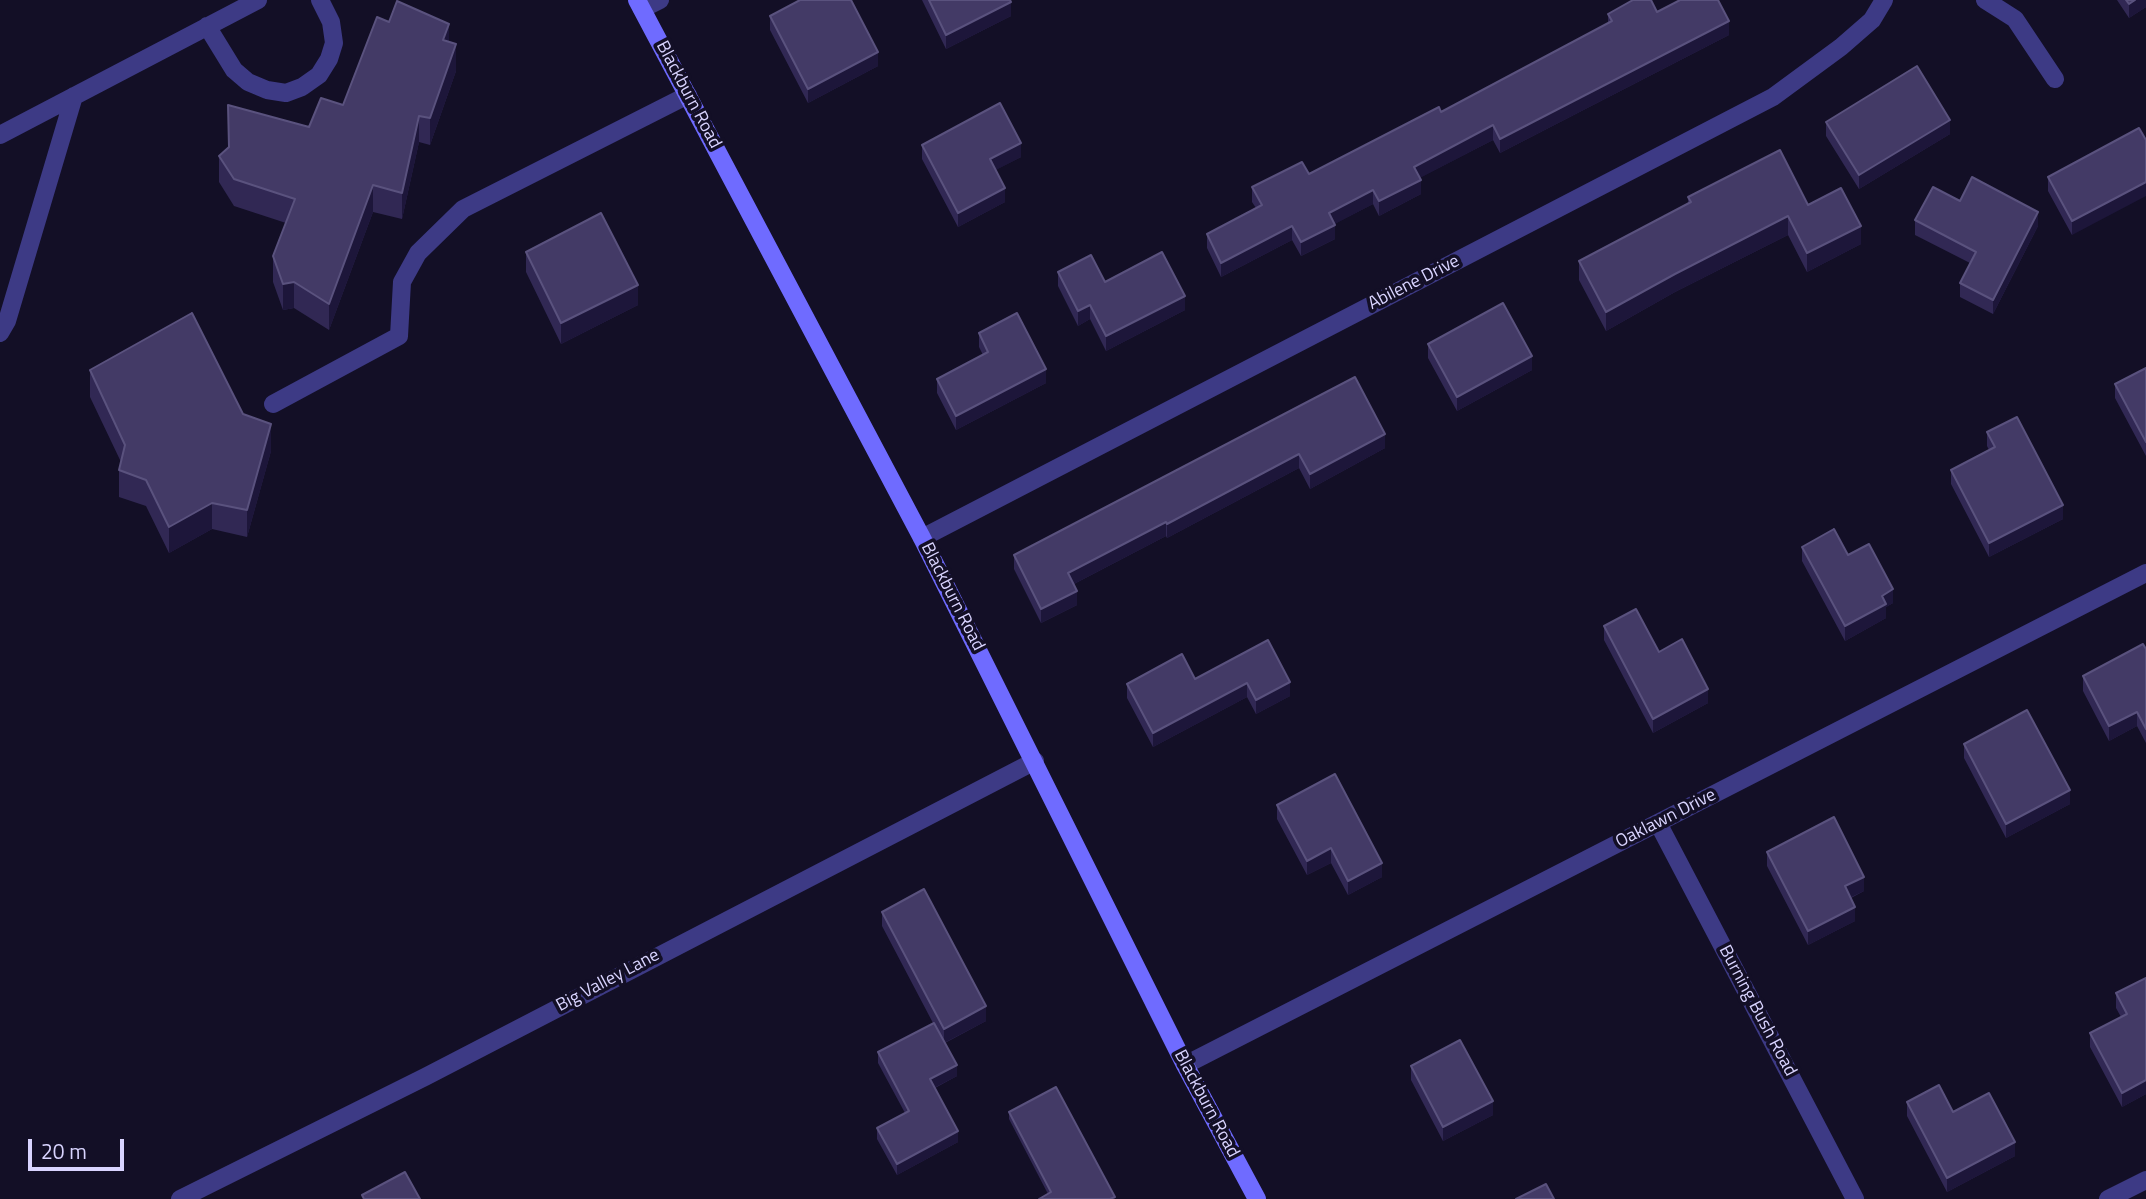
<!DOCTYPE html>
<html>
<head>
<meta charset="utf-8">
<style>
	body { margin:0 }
	#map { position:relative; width:2146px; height:1199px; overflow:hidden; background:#130f26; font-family:"Titillium Web",sans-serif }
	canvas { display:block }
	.scale { position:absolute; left:28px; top:1139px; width:96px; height:32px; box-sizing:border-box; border:4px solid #d9d4ff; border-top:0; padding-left:9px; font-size:21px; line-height:24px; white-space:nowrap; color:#d9d4ff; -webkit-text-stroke:5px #130f26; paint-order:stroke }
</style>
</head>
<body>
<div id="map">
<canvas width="2146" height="1199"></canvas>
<div class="scale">20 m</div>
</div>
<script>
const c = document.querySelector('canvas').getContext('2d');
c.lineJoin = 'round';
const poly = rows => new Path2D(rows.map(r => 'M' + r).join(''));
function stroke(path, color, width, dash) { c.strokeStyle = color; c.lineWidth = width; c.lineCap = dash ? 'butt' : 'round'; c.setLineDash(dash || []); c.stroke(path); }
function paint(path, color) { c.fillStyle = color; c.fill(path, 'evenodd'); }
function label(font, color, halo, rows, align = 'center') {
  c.font = font + ' "Titillium Web",sans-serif'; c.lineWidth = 7; c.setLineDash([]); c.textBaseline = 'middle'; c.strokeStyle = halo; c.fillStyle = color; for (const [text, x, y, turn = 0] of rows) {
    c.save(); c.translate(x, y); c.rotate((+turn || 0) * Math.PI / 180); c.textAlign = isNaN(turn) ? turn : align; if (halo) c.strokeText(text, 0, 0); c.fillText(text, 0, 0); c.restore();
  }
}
const service = poly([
	[207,26,234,70,248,82,267,90,286,93,302,87,319,75,329,59,334,43,331,22,320,0],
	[0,135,258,0],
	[0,333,7,321,74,96],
	[273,404,399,336,402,282,418,253,463,209,688,95]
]);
const minor = poly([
	[1985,0,2015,19,2055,79],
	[642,9,660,0],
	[922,538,1773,97,1841,47,1872,20,1884,0],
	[1658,823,1855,1199],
	[1185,1065,2146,573],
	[180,1199,425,1077,1035,761],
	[2108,1199,2146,1180]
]);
const secondary = poly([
	[637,0,922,538,1185,1065,1257,1199]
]);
const wall = poly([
	[922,0,1010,0,1011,16,946,49],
	[2117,0,2146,0,2146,7,2129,18],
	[1657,12,1729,35,1500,153,1493,140,1419,178,1421,194,1379,216,1373,204,1334,224,1335,239,1301,256,1292,240,1221,277,1207,248,1207,234,1256,208,1252,202,1252,187,1309,174,1441,112,1608,23,1608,14],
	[770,16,878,66,808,103,770,30],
	[449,42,456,71,430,145,419,142,402,219,373,212,329,330,294,308,283,310,273,282,273,256,286,223,234,206,219,182,219,156,229,147,228,105,309,127],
	[1826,122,1950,134,1859,189,1826,136],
	[2139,128,2072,235,2048,191,2048,177],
	[922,145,1021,157,995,170,1005,202,958,227,922,159],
	[1688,197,1808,205,1861,244,1807,272,1788,235,1675,292,1606,331,1579,280,1579,261,1688,203],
	[1960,201,2038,226,1993,314,1960,297,1960,283,1970,263,1915,235,1915,220],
	[526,252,638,305,561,344,526,272],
	[1058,272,1105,282,1185,310,1106,351,1090,319,1078,326,1058,286],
	[979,333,1046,383,956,430,937,393,937,379,983,355,979,347],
	[1428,344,1532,370,1457,411,1428,358],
	[2146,368,2146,456,2115,398,2115,384],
	[90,370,243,414,271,451,247,537,212,529,169,553,146,506,119,497,119,470,121,462,90,397],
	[1355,377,1385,448,1310,489,1299,468,1167,538,1166,536,1074,584,1077,605,1041,623,1014,569,1014,555],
	[1987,432,2063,519,1989,557,1951,484,1951,470,1989,450,1987,446],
	[1802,547,1848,555,1893,603,1886,607,1886,618,1845,641,1802,561],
	[1604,626,1659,652,1708,703,1653,733,1604,640],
	[1268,640,1290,696,1256,714,1247,697,1153,747,1127,698,1127,684,1195,679],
	[2146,649,2146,743,2137,726,2109,741,2083,691,2083,676],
	[1964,744,2070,804,2006,838,1964,758],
	[1277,805,1382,877,1348,895,1331,863,1307,875,1277,819],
	[1767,852,1864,891,1851,898,1855,921,1808,945,1767,866],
	[882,912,986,1021,945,1043,957,1076,935,1088,958,1142,897,1175,877,1139,877,1128,905,1113,878,1063,878,1052,933,1023,882,926],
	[2146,978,2146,1094,2122,1107,2090,1047,2090,1033,2121,1017,2116,1008,2116,993],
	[1411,1066,1493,1115,1443,1141,1411,1080],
	[1907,1102,1953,1112,2015,1156,1947,1192,1907,1116],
	[1009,1112,1115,1199,1048,1194,1009,1119]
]);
const shadedWall = poly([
	[2135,0,2146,0,2146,7,2129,18,2129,4],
	[1011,2,1011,16,946,49,946,35],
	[1729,21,1729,35,1500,153,1500,139],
	[449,24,449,50,443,40],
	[456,44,456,71,430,145,430,118],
	[878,52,878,66,808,103,808,89],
	[419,116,419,142,402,219,402,193],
	[1950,120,1950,134,1859,189,1859,175],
	[1493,125,1493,140,1414,181,1414,167],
	[1021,143,1021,157,990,173,990,159],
	[1421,180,1421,194,1379,216,1379,201],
	[2146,182,2146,196,2072,235,2072,221],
	[373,185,373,212,329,330,329,304],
	[1005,188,1005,202,958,227,958,213],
	[1373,190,1373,204,1329,227,1329,213],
	[2038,212,2038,226,1993,314,1993,300],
	[1788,216,1788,235,1675,292,1606,331,1606,312,1675,274],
	[1335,225,1335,239,1301,256,1301,242],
	[1292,226,1292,240,1221,277,1221,263],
	[1861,226,1861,244,1807,272,1807,253],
	[294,282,294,308,283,310,283,284],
	[638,285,638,305,561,344,561,323],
	[1185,296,1185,310,1106,351,1106,336],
	[1090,305,1090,319,1078,326,1078,311],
	[1532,356,1532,370,1457,411,1457,397],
	[1046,369,1046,383,956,430,956,416],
	[271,424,271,451,247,537,247,510],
	[1385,434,1385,448,1310,489,1310,474],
	[1299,454,1299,468,1167,538,1167,524],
	[212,503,212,529,169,553,169,527],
	[2063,505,2063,519,1989,557,1989,543],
	[1166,522,1166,536,1068,587,1068,573],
	[1893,589,1893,603,1886,607,1886,618,1845,641,1845,626,1882,596],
	[1077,591,1077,605,1041,623,1041,609],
	[1290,682,1290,696,1256,714,1256,700],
	[1247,683,1247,697,1153,747,1153,733],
	[1708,689,1708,703,1653,733,1653,719],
	[2137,712,2137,726,2109,741,2109,726],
	[2070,790,2070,804,2006,838,2006,824],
	[1331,848,1331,863,1307,875,1307,861],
	[1382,863,1382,877,1348,895,1348,881],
	[1864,877,1864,891,1845,900,1845,886],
	[1855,907,1855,921,1808,945,1808,931],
	[986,1006,986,1021,944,1043,944,1029],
	[957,1065,957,1076,930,1090,930,1079],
	[2146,1080,2146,1094,2122,1107,2122,1093],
	[1493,1101,1493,1115,1443,1141,1443,1127],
	[958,1131,958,1142,897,1175,897,1164],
	[2015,1142,2015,1156,1947,1192,1947,1178]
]);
const building = poly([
	[800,0,851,0,878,52,808,89,770,16,800,0],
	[929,0,1010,0,1011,2,946,35,929,0],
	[1633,0,1651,0,1657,12,1680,0,1718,0,1729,21,1500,139,1493,125,1414,167,1421,180,1379,201,1373,190,1329,213,1335,225,1301,242,1292,226,1221,263,1207,234,1262,205,1252,187,1302,162,1309,174,1439,107,1441,112,1612,21,1608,14,1633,0],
	[2126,0,2135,0,2129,4,2126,0],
	[397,1,449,24,443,40,456,44,430,118,419,116,402,193,373,185,329,304,294,282,283,284,273,256,295,199,234,179,219,156,229,147,228,105,309,127,321,98,343,105,377,17,389,22,397,1],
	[1917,66,1950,120,1859,175,1826,122,1917,66],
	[1000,103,1021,143,990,159,1005,188,958,213,922,145,1000,103],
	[2139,128,2146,140,2146,182,2072,221,2048,177,2139,128],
	[1780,150,1808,205,1841,188,1861,226,1807,253,1788,216,1675,274,1606,312,1579,261,1691,202,1688,197,1780,150],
	[1972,177,2038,212,1993,300,1960,283,1976,252,1915,220,1933,187,1960,201,1972,177],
	[601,213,638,285,561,323,526,252,601,213],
	[1162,252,1185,296,1106,336,1090,305,1078,311,1058,272,1091,255,1105,282,1162,252],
	[1503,303,1532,356,1457,397,1428,344,1503,303],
	[192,313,243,414,271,424,247,510,212,503,169,527,146,480,119,470,125,445,90,370,192,313],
	[1017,313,1046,369,956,416,937,379,988,352,979,333,1017,313],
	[2146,368,2146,442,2115,384,2146,368],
	[1355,377,1385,434,1310,474,1299,454,1167,524,1166,522,1068,573,1077,591,1041,609,1014,555,1355,377],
	[2017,417,2063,505,1989,543,1951,470,1995,447,1987,432,2017,417],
	[1834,529,1848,555,1869,544,1893,589,1882,596,1886,604,1845,626,1802,547,1834,529],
	[1636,609,1659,652,1682,639,1708,689,1653,719,1604,626,1636,609],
	[1268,640,1290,682,1256,700,1247,683,1153,733,1127,684,1182,654,1195,679,1268,640],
	[2143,644,2146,649,2146,729,2137,712,2109,726,2083,676,2143,644],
	[2027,710,2070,790,2006,824,1964,744,2027,710],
	[1335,774,1382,863,1348,881,1331,848,1307,861,1277,805,1335,774],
	[1834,817,1864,877,1845,886,1855,907,1808,931,1767,852,1834,817],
	[924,889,986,1006,944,1029,882,912,924,889],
	[2146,978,2146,1080,2122,1093,2090,1033,2127,1014,2116,993,2146,978],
	[934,1023,957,1065,930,1079,958,1131,897,1164,877,1128,909,1111,878,1052,934,1023],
	[1460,1040,1493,1101,1443,1127,1411,1066,1460,1040],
	[1939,1085,1953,1112,1989,1093,2015,1142,1947,1178,1907,1102,1939,1085],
	[1056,1087,1115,1197,1110,1199,1039,1199,1051,1192,1009,1112,1056,1087],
	[405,1172,420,1199,364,1199,362,1195,405,1172],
	[1546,1184,1554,1199,1516,1199,1546,1184]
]);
const streetNames = [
	["Blackburn Road",688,95,62],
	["Abilene Drive",1414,283,-27],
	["Blackburn Road",952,597,63],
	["Oaklawn Drive",1666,819,-27],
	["Big Valley Lane",608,981,-28],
	["Burning Bush Road",1757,1011,62],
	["Blackburn Road",1206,1104,62]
];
stroke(service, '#3d3a85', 18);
stroke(minor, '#3d3a85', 18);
stroke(secondary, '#6f6bff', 18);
paint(wall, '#312854');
paint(shadedWall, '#1d163a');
paint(building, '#433a66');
stroke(building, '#5a527e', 2);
label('18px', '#d9d4ff', '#130f26', streetNames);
</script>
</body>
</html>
